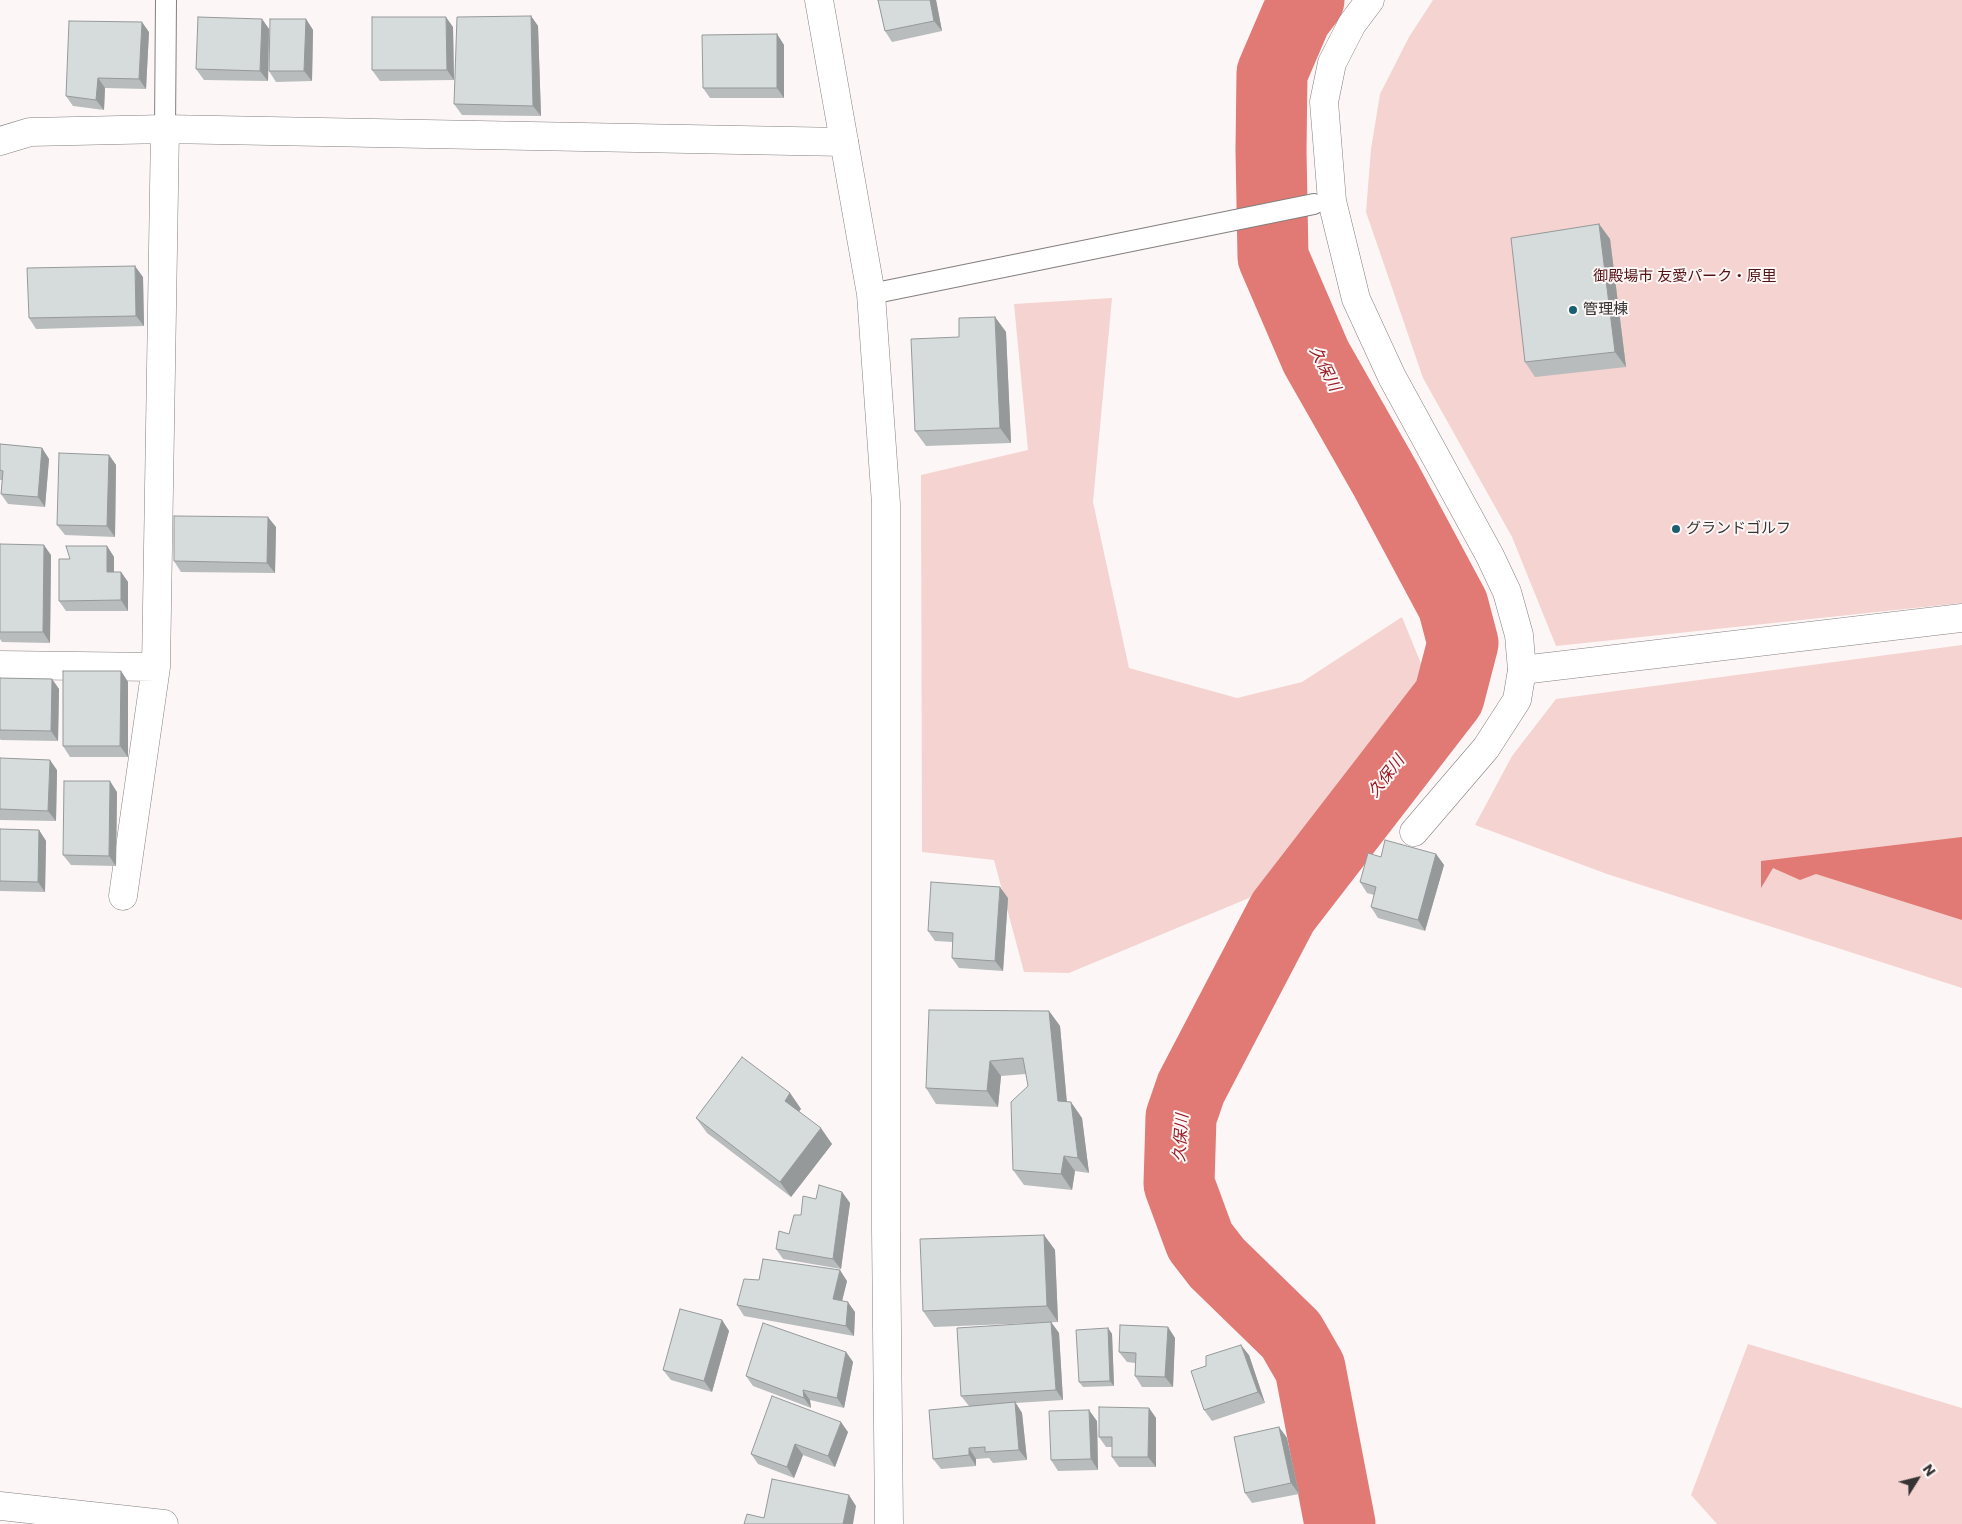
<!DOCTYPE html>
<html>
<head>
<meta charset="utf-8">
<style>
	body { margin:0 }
	#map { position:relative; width:1962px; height:1524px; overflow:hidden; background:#fcf7f6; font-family:Poppins,sans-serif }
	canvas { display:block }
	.north { position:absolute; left:1892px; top:1454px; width:50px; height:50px; -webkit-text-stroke:4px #fcf7f6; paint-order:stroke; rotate:54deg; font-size:14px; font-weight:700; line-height:20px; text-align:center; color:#363434 }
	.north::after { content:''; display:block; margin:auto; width:18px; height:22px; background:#363434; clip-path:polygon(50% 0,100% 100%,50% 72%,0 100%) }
</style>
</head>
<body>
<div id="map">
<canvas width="1962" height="1524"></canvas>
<div class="north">N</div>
</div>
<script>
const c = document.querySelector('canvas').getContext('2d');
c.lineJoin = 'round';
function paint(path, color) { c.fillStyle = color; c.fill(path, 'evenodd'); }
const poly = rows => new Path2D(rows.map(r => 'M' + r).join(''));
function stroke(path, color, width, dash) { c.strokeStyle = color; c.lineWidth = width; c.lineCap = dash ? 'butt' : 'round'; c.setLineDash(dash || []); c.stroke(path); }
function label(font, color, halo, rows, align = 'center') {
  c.font = font + ' Poppins,"Noto Sans JP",sans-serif'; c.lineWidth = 4; c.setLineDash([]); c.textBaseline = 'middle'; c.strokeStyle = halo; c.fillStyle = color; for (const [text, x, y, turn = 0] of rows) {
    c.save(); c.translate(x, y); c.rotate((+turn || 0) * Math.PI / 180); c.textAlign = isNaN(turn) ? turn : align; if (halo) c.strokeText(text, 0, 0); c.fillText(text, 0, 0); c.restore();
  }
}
const green = poly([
	[1433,0,1962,0,1962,603,1556,646,1512,537,1423,378,1366,212,1371,149,1380,94,1409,37],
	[1112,298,1093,502,1129,668,1237,698,1302,682,1402,617,1433,693,1345,801,1249,898,1069,973,1024,972,994,860,922,852,921,475,1028,450,1014,304],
	[1962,645,1962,988,1607,874,1475,825,1512,756,1556,699],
	[1748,1344,1962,1408,1962,1524,1717,1524,1691,1495]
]);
const water = poly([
	[1962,837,1962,920,1816,874,1800,880,1773,868,1761,888,1761,861]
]);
const river = poly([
	[1309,0,1296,17,1272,73,1271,150,1273,257,1316,357,1386,480,1453,605,1463,643,1449,697,1283,912,1191,1088,1181,1117,1179,1184,1200,1241,1217,1263,1291,1335,1310,1368,1340,1524]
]);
const service = poly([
	[165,129,166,0],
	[871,294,1314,204]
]);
const minor = poly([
	[0,141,30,132,165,129,844,142],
	[0,665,156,667],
	[1522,670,1962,618],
	[123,896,156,667,165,129],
	[0,1506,164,1524]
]);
const tertiary = poly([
	[819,0,871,294,886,504,886,1230,889,1524],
	[1370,0,1352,24,1332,63,1324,102,1332,201,1356,299,1392,377,1490,556,1507,592,1519,635,1522,670,1517,700,1486,748,1414,832]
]);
const wall = poly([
	[878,0,936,0,942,31,892,42,885,31],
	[531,16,538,26,541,116,462,115,454,104],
	[262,19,269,29,268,81,204,80,196,69],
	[306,19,313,30,312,81,276,82,269,71],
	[453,27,454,80,380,81,372,70],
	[149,32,146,89,105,88,104,110,73,106,66,96],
	[777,34,784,45,784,98,710,98,703,88],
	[1599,224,1610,239,1626,367,1535,377,1525,362],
	[143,277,144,326,36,329,29,318],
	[995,317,1006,332,1011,443,926,446,915,431,959,337],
	[0,444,42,448,49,459,45,507,8,504,1,494,2,480,0,480],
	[109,455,116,465,115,537,65,535,57,525],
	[276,527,275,573,181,572,174,561],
	[0,544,51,555,50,643,2,642,0,639],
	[107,546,114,557,114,572,121,572,128,582,128,611,66,611,59,601,70,559],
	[121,671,128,682,128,757,70,757,63,746],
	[0,678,52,679,59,689,58,741,1,740,0,739],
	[0,758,57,770,56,821,0,820],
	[117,792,116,866,71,865,63,855],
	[0,829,39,830,46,841,45,892,0,891],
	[1436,854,1444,865,1425,931,1378,918,1371,907,1374,895,1367,893,1360,882,1381,857],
	[1008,898,1003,971,959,968,952,958,953,942,935,941,928,931],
	[1049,1011,1060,1026,1067,1102,1082,1118,1089,1173,1075,1171,1072,1190,1024,1185,1013,1170,1028,1086,1026,1074,1001,1076,998,1107,936,1104,926,1088],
	[790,1093,801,1109,799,1111,832,1144,791,1197,707,1133,696,1118],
	[842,1192,850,1203,841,1269,783,1259,776,1249,789,1234,801,1215,816,1199],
	[1044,1235,1055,1250,1058,1322,934,1327,923,1311],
	[759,1280,847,1281,842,1301,855,1312,854,1336,744,1316,737,1305],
	[722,1320,729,1331,712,1392,671,1380,663,1370],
	[1051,1322,1059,1333,1063,1400,1016,1403,1022,1413,1027,1460,993,1463,989,1458,976,1459,976,1466,941,1469,933,1459,969,1406,961,1396],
	[1168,1327,1175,1338,1173,1387,1142,1387,1135,1376,1135,1363,1127,1362,1119,1352],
	[1108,1328,1112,1334,1114,1386,1083,1387,1079,1382],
	[846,1352,853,1362,844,1408,810,1400,811,1408,753,1386,746,1376],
	[1249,1355,1265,1403,1212,1421,1204,1410,1206,1366],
	[1149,1408,1156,1418,1156,1467,1119,1467,1112,1457,1112,1447,1106,1447,1099,1437],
	[1097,1421,1098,1470,1058,1471,1051,1460],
	[1279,1427,1287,1438,1299,1494,1252,1503,1245,1493],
	[848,1432,835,1467,803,1455,794,1478,758,1464,751,1454]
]);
const shadedWall = poly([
	[930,0,936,0,942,31,934,21],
	[531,16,538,26,541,116,533,106],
	[446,17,453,27,454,80,447,70],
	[262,19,269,29,268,81,260,71],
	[306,19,313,30,312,81,304,71],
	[142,22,149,32,146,89,139,79],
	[777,34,784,45,784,98,777,88],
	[98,78,105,88,104,110,96,100],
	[1599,224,1610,239,1626,367,1615,352],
	[135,266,143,277,144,326,136,316],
	[995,317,1006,332,1011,443,1000,428],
	[42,448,49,459,45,507,38,497],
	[109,455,116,465,115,537,107,526],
	[268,517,276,527,275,573,267,563],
	[44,545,51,555,50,643,43,632],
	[107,546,114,557,114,582,107,572],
	[121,572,128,582,128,611,121,600],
	[121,671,128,682,128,757,120,746],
	[52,679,59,689,58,741,51,731],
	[50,760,57,770,56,821,48,811],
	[110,781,117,792,116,866,109,856],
	[39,830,46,841,45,892,38,882],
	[1436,854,1444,865,1425,931,1418,920],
	[1000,887,1008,898,1003,971,995,961],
	[1049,1011,1060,1026,1068,1116,1058,1101],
	[990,1061,1001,1076,998,1107,987,1091],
	[790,1093,801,1109,795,1116,785,1101],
	[1071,1102,1082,1118,1089,1173,1078,1158],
	[821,1128,832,1144,791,1197,780,1182],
	[1064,1156,1075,1171,1072,1190,1061,1174],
	[842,1192,850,1203,841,1269,833,1259],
	[1044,1235,1055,1250,1058,1322,1047,1306],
	[840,1270,847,1281,840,1309,833,1299],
	[848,1302,855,1312,854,1336,846,1326],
	[722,1320,729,1331,712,1392,704,1381],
	[1051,1322,1059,1333,1063,1400,1056,1390],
	[1168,1327,1175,1338,1173,1387,1165,1377],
	[1108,1328,1112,1334,1114,1386,1110,1381],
	[1241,1345,1249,1355,1265,1403,1258,1392],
	[846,1352,853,1362,844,1408,837,1398],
	[803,1390,810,1400,811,1408,804,1398],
	[1015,1402,1022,1413,1027,1460,1019,1450],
	[1149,1408,1156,1418,1156,1467,1148,1457],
	[1089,1410,1097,1421,1098,1470,1091,1459],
	[841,1422,848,1432,835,1467,828,1456],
	[1279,1427,1287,1438,1299,1494,1291,1483],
	[795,1444,803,1455,794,1478,787,1467],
	[969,1448,976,1459,976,1466,969,1455],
	[849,1495,856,1506,853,1524,843,1524]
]);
const building = poly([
	[878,0,930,0,934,21,885,31,878,0],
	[531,16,533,106,454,104,457,17,531,16],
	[198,17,262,19,260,71,196,69,198,17],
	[372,17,446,17,447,70,372,70,372,17],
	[270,19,306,19,304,71,269,71,270,19],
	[69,21,142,22,139,79,98,78,96,100,66,96,69,21],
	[777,34,777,88,703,88,702,35,777,34],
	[1599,224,1615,352,1525,362,1511,238,1599,224],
	[135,266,136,316,29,318,27,268,135,266],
	[995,317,1000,428,915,431,911,339,959,337,959,318,995,317],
	[0,444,42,448,38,497,1,494,3,471,0,470,0,444],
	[59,453,109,455,107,526,57,525,59,453],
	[174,516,268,517,267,563,174,561,174,516],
	[0,544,44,545,43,632,0,632,0,544],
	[66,546,107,546,107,572,121,572,121,600,59,601,59,559,70,559,66,546],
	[63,671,121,671,120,746,63,746,63,671],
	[0,678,52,679,51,731,0,730,0,678],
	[0,758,50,760,48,811,0,809,0,758],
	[64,781,110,781,109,856,63,855,64,781],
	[0,829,39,830,38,882,0,881,0,829],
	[1385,840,1436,854,1418,920,1371,907,1376,887,1360,882,1368,853,1381,857,1385,840],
	[931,882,1000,887,995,961,952,958,953,933,928,931,931,882],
	[929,1010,1049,1011,1058,1101,1071,1102,1078,1158,1064,1156,1061,1174,1013,1170,1011,1102,1028,1086,1023,1058,990,1061,987,1091,926,1088,929,1010],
	[742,1057,790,1093,785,1101,821,1128,780,1182,696,1118,742,1057],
	[819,1185,842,1192,833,1259,776,1249,779,1231,789,1234,794,1215,801,1215,803,1196,816,1199,819,1185],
	[1044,1235,1047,1306,923,1311,920,1239,1044,1235],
	[763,1259,840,1270,833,1299,848,1302,846,1326,737,1305,744,1279,759,1280,763,1259],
	[680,1309,722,1320,704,1381,663,1370,680,1309],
	[1051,1322,1056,1390,961,1396,957,1328,1051,1322],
	[763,1323,846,1352,837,1398,803,1390,804,1398,746,1376,763,1323],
	[1120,1325,1168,1327,1165,1377,1135,1376,1136,1353,1119,1352,1120,1325],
	[1108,1328,1110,1381,1079,1382,1076,1330,1108,1328],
	[1241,1345,1258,1392,1204,1410,1191,1371,1206,1366,1206,1356,1241,1345],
	[772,1396,841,1422,828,1456,795,1444,787,1467,751,1454,772,1396],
	[1015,1402,1019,1450,985,1452,985,1447,969,1448,969,1455,933,1459,929,1410,1015,1402],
	[1099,1407,1149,1408,1148,1457,1112,1457,1112,1437,1099,1437,1099,1407],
	[1089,1410,1091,1459,1051,1460,1049,1411,1089,1410],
	[1279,1427,1291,1483,1245,1493,1234,1437,1279,1427],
	[772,1479,849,1495,843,1524,744,1524,747,1514,764,1518,772,1479]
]);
const markers = [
	[1573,310,5,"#195f70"],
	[1676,529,5,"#195f70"]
];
const parkNames = [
	["御殿場市 友愛パーク・原里",1685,277]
];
const poiNames = [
	["管理棟",1583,310],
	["グランドゴルフ",1686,529]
];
const waterNames = [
	["久保川",1324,369,63],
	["久保川",1387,777,-52],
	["久保川",1182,1138,-86]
];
paint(green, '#f5d3d0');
paint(water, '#e17975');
stroke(river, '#e17975', 71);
stroke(service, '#847f7f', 22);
stroke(minor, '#847f7f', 29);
stroke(tertiary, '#847f7f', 29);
stroke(service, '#fff', 20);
stroke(minor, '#fff', 28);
stroke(tertiary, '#fff', 28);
paint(wall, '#b8bcbd');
paint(shadedWall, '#96999a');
paint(building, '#d6dbdc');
stroke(building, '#96999a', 1);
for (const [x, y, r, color] of markers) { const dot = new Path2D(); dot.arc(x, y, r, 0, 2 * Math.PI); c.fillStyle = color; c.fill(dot); stroke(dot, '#fcf7f6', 2); }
label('15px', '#541315', '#fcf7f6', parkNames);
label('15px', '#363434', '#fcf7f6', poiNames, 'left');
label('italic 16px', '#991c25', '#fcf7f6', waterNames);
</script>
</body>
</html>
